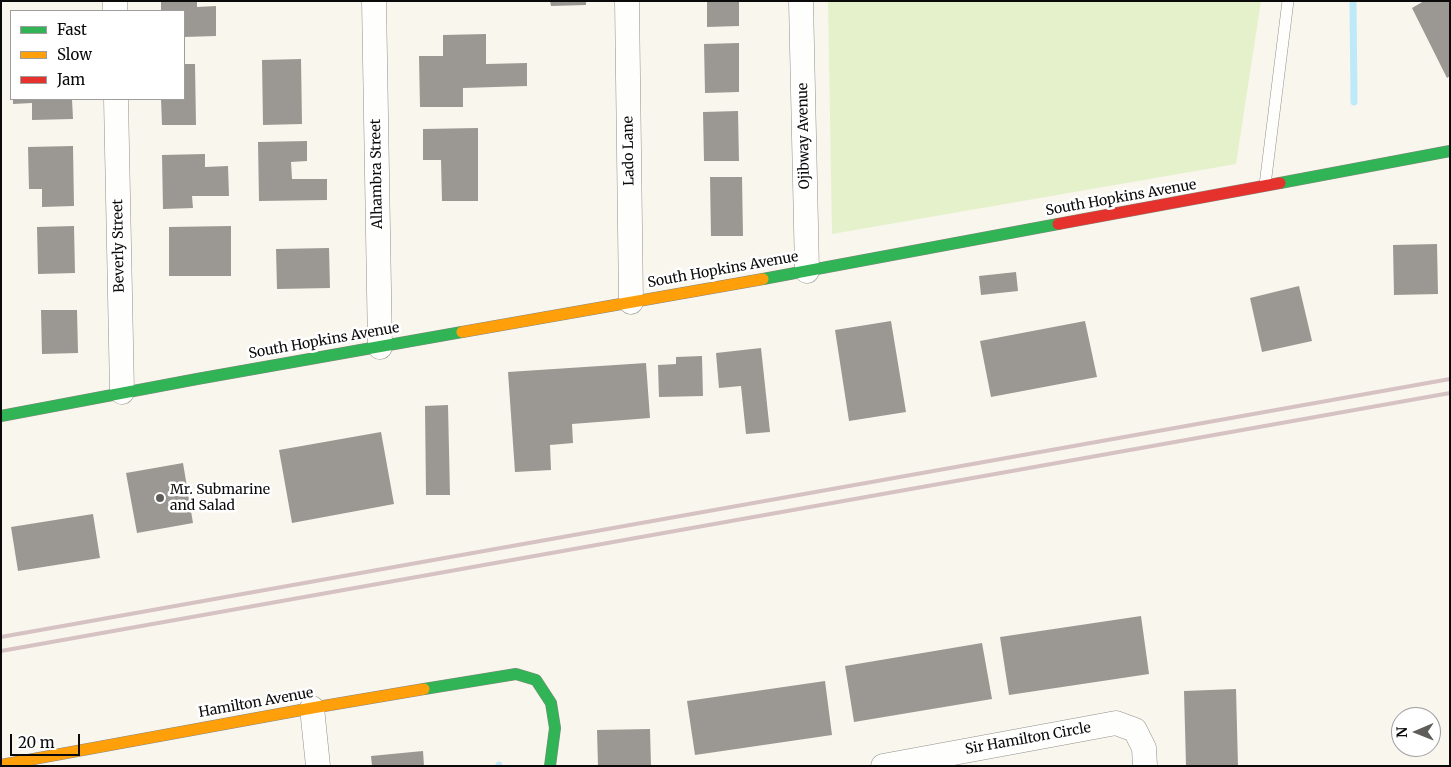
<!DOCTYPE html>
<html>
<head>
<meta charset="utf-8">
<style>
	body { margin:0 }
	#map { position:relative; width:1451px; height:767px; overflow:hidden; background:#f9f6ed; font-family:Merriweather,serif }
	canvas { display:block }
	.frame { position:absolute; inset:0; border:2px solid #0a0a0a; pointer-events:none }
	.legend { position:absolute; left:10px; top:10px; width:175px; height:90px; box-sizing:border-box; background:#fff; border:1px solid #9d9d9d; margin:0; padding:6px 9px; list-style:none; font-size:15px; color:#0a0a0a }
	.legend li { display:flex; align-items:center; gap:10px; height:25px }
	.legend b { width:25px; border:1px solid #9d9d9d }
	.north { position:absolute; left:1391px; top:707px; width:50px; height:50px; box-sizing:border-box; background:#fff; border:1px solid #9d9d9d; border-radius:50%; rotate:269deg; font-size:14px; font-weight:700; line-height:20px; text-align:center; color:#0a0a0a }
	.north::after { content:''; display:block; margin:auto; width:18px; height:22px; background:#5e5d59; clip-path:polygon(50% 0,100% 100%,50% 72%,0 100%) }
	.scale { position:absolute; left:10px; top:734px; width:70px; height:22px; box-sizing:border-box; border:2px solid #0a0a0a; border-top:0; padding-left:6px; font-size:15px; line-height:18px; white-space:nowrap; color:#0a0a0a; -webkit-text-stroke:4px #fff; paint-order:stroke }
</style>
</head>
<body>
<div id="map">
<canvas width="1451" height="767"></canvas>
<div class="frame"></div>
<ul class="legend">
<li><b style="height:6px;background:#30b455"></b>Fast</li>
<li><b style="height:6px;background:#ff9f0a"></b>Slow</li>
<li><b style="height:6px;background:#e5322d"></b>Jam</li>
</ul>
<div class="north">N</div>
<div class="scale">20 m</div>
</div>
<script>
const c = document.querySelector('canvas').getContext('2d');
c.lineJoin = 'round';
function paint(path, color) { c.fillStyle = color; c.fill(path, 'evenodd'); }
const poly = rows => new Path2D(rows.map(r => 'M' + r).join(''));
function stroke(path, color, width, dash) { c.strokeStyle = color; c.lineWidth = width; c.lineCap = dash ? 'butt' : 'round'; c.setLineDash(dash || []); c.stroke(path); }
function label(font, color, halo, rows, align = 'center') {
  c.font = font + ' Merriweather,serif'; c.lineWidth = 5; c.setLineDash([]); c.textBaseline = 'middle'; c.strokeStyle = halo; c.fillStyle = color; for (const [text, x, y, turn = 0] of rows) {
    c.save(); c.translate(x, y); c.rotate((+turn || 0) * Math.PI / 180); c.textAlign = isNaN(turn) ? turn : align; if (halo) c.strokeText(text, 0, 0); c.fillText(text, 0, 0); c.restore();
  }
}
const green = poly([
	[828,1,1261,1,1236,164,832,234]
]);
const stream = poly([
	[1353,1,1354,102],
	[499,765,499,766]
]);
const building = poly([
	[161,1,197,1,197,7,216,6,216,36,184,37,184,11,161,11],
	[550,1,586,1,586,5,551,6],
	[707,1,739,1,739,26,707,27],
	[1424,1,1450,1,1450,76,1447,78,1412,8],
	[486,34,486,64,527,63,527,86,463,88,463,107,420,107,419,56,443,56,443,35],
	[739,43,739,92,705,93,704,44],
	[301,59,302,124,263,125,262,60],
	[184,64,195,64,196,125,162,125,161,99,184,99],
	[13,99,72,99,73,119,32,120,32,103,13,104],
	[738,111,739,161,704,161,703,112],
	[478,128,478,201,442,201,441,160,423,160,423,129],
	[307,141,307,161,291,162,292,179,327,179,327,200,259,201,258,142],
	[73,146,74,206,42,207,42,189,29,189,28,147],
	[205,154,205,167,228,166,229,196,192,196,193,208,163,209,162,155],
	[710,177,742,177,743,236,711,236],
	[74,226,75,273,38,274,37,227],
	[231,226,231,276,169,276,169,227],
	[1437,244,1438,294,1394,295,1393,245],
	[329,248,330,288,277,289,276,249],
	[1016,272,1018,291,981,295,979,276],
	[1299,286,1312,341,1262,352,1250,298],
	[41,310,77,310,78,353,42,354],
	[891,321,906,412,849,421,835,330],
	[1085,321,1097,377,991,397,980,341],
	[761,348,770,432,746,434,741,386,719,388,716,353],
	[702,356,703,396,659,397,658,365,676,364,676,357],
	[646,363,650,418,572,424,573,443,550,445,551,470,515,472,508,372],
	[448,405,450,495,426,495,425,406],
	[381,432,394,504,292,523,279,450],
	[183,463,193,523,137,533,126,473],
	[93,514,100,558,18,571,11,527],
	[1141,616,1149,674,1009,695,1000,637],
	[982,643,992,699,854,722,845,666],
	[825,681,832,735,695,755,687,701],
	[1236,689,1238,766,1186,766,1184,691],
	[650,729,651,766,598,766,597,730],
	[423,751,424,766,372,766,371,756]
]);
const lane = poly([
	[1265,185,1288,1]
]);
const street = poly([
	[115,1,115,11],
	[374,1,380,347],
	[627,1,631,302],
	[801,1,807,271],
	[116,99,122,392],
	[312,708,318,766],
	[883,766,1116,723,1135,730,1144,748,1145,766]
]);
const fast = poly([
	[1280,183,1450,151],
	[763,279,1058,224],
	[1,416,197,379,462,332],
	[424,689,516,674,536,680,551,703,555,728,550,766]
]);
const slow = poly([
	[462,332,763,279],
	[1,765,312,708,424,689]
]);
const jam = poly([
	[1058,224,1280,183]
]);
const rail = poly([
	[1,637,1450,379],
	[1,651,1450,393]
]);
const markers = [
	[160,498,5,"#5e5d59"]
];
const streetNames = [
	["Ojibway Avenue",804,136,-91],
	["Lado Lane",629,151,-91],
	["Alhambra Street",377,174,-91],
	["South Hopkins Avenue",1121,198,-10],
	["Beverly Street",119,246,-91],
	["South Hopkins Avenue",723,270,-10],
	["South Hopkins Avenue",324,341,-10],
	["Hamilton Avenue",256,703,-10],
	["Sir Hamilton Circle",1028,739,-10]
];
const poiNames = [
	["Mr. Submarine",170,490],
	["and Salad",170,506]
];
paint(green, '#e5f1ca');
stroke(stream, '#bee9f8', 7);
paint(building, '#9b9893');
stroke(lane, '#92908c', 12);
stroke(street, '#92908c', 25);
stroke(fast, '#888783', 12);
stroke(slow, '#888783', 12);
stroke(jam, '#888783', 12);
stroke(lane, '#fefefc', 11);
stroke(street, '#fefefc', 24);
stroke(fast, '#30b455', 11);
stroke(slow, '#ff9f0a', 11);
stroke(jam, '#e5322d', 11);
stroke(rail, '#d7c2c3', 4);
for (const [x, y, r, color] of markers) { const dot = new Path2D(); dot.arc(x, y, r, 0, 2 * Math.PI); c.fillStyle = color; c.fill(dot); stroke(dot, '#fff', 2); }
label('14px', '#0a0a0a', '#fff', streetNames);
label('14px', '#0a0a0a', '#fff', poiNames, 'left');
</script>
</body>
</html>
